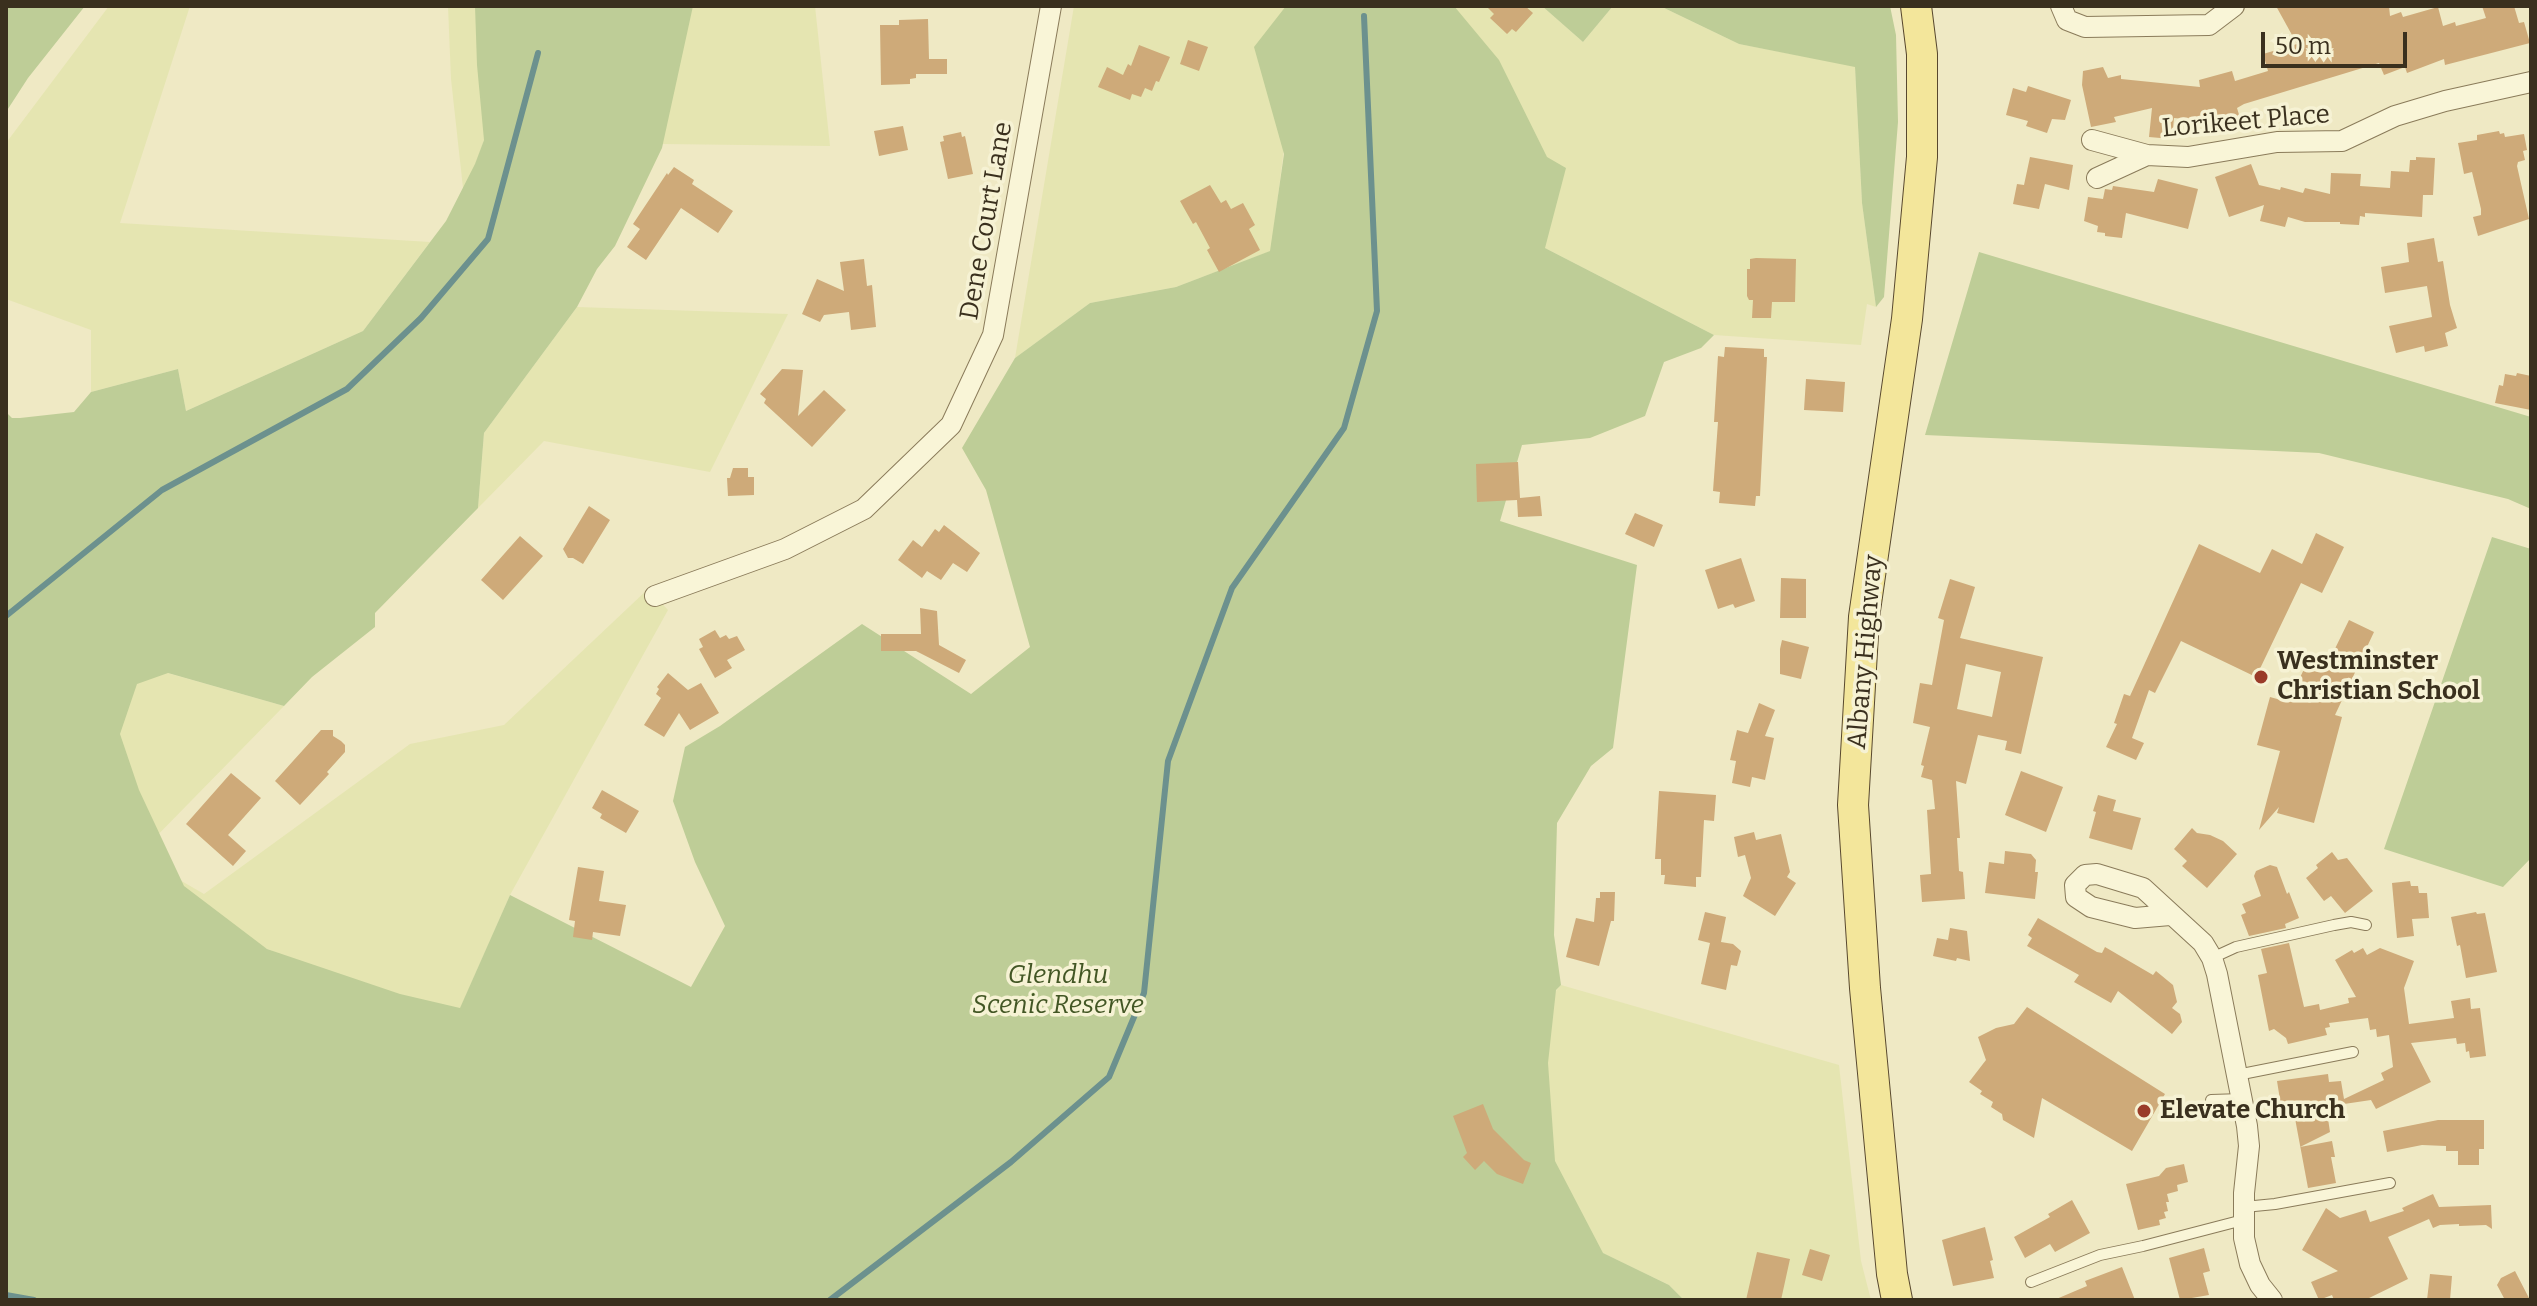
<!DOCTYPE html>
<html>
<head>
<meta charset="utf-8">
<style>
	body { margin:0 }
	#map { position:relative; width:2537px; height:1306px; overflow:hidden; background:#efe9c4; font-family:Bitter,serif }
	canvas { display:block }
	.frame { position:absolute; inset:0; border:8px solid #3a301e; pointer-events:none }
	.scale { position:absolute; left:2261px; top:32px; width:146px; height:36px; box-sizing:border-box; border:4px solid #3a301e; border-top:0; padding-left:10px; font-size:24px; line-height:28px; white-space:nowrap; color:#3a301e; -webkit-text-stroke:6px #f6f2d4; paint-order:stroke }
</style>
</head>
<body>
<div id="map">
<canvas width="2537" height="1306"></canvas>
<div class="frame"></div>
<div class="scale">50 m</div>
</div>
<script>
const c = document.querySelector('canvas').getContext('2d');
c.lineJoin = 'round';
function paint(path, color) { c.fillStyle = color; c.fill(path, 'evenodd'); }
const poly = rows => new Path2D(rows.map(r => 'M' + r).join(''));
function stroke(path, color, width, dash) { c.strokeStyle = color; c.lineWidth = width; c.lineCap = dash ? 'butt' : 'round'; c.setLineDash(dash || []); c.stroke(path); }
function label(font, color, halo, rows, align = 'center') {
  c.font = font + ' Bitter,serif'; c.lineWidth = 7; c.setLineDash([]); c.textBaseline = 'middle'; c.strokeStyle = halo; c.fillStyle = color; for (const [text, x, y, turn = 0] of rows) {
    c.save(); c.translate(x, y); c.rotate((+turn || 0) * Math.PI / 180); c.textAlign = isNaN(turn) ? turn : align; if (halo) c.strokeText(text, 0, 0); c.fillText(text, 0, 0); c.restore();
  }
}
const farmland = poly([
	[109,6,190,6,120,223,430,242,363,331,186,411,178,369,91,392,91,330,6,299,6,143],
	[448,6,513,6,510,66,464,197,451,79],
	[594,6,815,6,830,146,662,144],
	[1074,6,1314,6,1286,133,1271,251,1176,287,1090,303,1015,358],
	[1442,6,1542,6,1583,42,1613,6,1660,6,1739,44,1855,66,1862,203,1876,307,1867,304,1861,345,1714,335,1545,248,1473,117],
	[577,307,788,314,710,472,544,441,478,508,484,433],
	[648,589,668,610,510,895,453,1025,199,921,101,852,122,759,111,657,284,706,144,849,140,857,204,894,410,744,504,725],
	[1561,985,1839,1065,1861,1261,1871,1300,1684,1300,1669,1285,1561,1233,1524,1028]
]);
const green = poly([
	[6,6,85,6,28,78,6,112],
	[475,6,693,6,662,148,615,246,597,269,577,307,484,433,478,508,375,613,375,627,312,677,284,706,168,673,137,684,120,734,139,790,184,886,267,949,400,994,460,1008,510,895,691,987,725,926,695,862,673,801,685,747,720,726,862,624,971,694,1030,647,986,490,962,448,1015,358,1090,303,1176,287,1270,251,1284,154,1254,47,1286,6,1454,6,1499,60,1547,157,1566,168,1545,248,1714,335,1701,348,1664,362,1645,416,1590,438,1522,445,1500,521,1637,565,1613,748,1591,766,1557,823,1554,935,1561,985,1556,990,1548,1063,1555,1161,1603,1253,1669,1285,1684,1300,6,1300,6,412,12,418,20,418,74,412,91,392,178,369,186,411,363,331,446,221,475,164,484,140,477,65],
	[1542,6,1613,6,1583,42],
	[1660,6,1890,6,1896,35,1898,122,1884,297,1876,307,1862,203,1855,67,1739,44],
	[1979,252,2531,417,2531,509,2508,499,2319,453,1925,435],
	[2492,537,2531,549,2531,858,2503,887,2384,849]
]);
const stream = poly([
	[6,616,162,490,347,389,421,318,488,239,538,53],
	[6,1295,34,1300],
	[830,1300,1011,1162,1109,1077,1144,993,1168,761,1232,588,1344,428,1377,311,1364,16]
]);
const building = poly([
	[1486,6,1525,6,1533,13,1516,32,1512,29,1507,34,1490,18,1494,14],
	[2276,6,2389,6,2390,16,2401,12,2403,17,2438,7,2443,26,2455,22,2456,26,2486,18,2482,6,2514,6,2519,23,2524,22,2530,43,2445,65,2444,59,2407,73,2405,67,2384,75,2379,63,2244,104,2237,108,2243,128,2221,135,2219,128,2209,131,2206,121,2174,118,2172,139,2149,137,2152,108,2114,117,2116,122,2091,127,2082,85,2083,71,2103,67,2108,78,2121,75,2121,79,2200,87,2199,80,2232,71,2235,81,2268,71,2263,54,2297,44],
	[928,19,929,59,947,59,947,74,916,74,916,78,910,79,910,84,881,85,880,25,899,25,899,20],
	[1188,40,1208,47,1199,71,1180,64],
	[1139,45,1170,57,1159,82,1156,81,1152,91,1145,88,1141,97,1132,94,1130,100,1098,87,1107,67,1123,75,1128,64,1131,66],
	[2028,86,2071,100,2065,120,2052,119,2047,133,2026,126,2028,121,2006,115,2013,88,2026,92],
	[903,126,908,150,879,156,874,131],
	[2499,131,2500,134,2504,133,2505,137,2524,134,2527,150,2523,151,2525,160,2518,162,2517,166,2529,219,2478,236,2473,217,2481,215,2481,209,2472,172,2464,174,2458,143,2477,140,2477,135],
	[961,132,962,137,965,136,973,174,948,179,940,142,944,141,943,136],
	[2030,157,2073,165,2069,190,2045,184,2039,209,2013,204,2017,184,2024,185],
	[2416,157,2435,158,2433,195,2423,195,2422,217,2365,213,2365,217,2360,216,2359,225,2340,224,2340,222,2305,222,2288,217,2285,227,2260,221,2264,205,2229,217,2215,177,2251,164,2259,185,2280,190,2281,187,2303,193,2305,188,2330,194,2331,173,2361,174,2360,186,2390,188,2391,171,2409,172,2410,160,2416,160],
	[674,167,694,180,692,184,733,211,718,233,681,208,646,260,627,247,640,229,633,224,667,173,668,175],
	[2158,179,2198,189,2188,229,2126,213,2122,238,2105,236,2105,233,2097,232,2098,226,2084,221,2088,197,2103,199,2105,189,2112,190,2113,186,2154,192],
	[1210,185,1221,203,1226,200,1231,209,1243,203,1255,225,1249,229,1260,250,1219,272,1207,250,1210,248,1196,222,1193,224,1180,201],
	[2434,238,2438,262,2443,261,2450,305,2457,328,2445,333,2448,346,2425,352,2424,346,2396,353,2389,326,2432,317,2427,286,2385,293,2381,267,2409,262,2407,243],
	[1756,258,1796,259,1795,302,1772,302,1771,318,1752,318,1753,300,1749,300,1747,296,1747,269,1750,269,1750,259],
	[864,259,867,286,872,285,876,327,851,330,849,312,824,315,820,322,802,314,817,279,844,291,840,262],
	[1725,347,1764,349,1764,357,1767,357,1760,496,1756,496,1755,506,1719,503,1720,492,1713,491,1718,422,1714,422,1718,356,1724,357],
	[782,369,803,370,798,416,824,390,846,410,812,447,764,403,766,399,760,394],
	[2517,373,2531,376,2531,410,2495,403,2499,385,2503,386,2505,374,2516,376],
	[1806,379,1845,382,1843,412,1804,410],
	[1518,462,1520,498,1540,496,1542,516,1518,517,1517,500,1477,502,1476,464],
	[733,468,748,468,748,477,754,477,754,495,728,496,727,478,730,478],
	[589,506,610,520,583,564,573,558,568,558,563,549],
	[1635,513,1663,525,1654,547,1625,534],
	[944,525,980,553,967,572,953,563,941,580,927,571,922,578,898,560,913,540,922,547,935,529,939,532],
	[2316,533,2344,547,2322,593,2301,583,2256,677,2181,641,2155,693,2149,690,2132,738,2144,743,2136,760,2106,747,2117,724,2114,723,2124,694,2130,696,2199,544,2260,573,2272,549,2302,564],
	[520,536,543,556,503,600,481,580],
	[1741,558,1755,601,1735,608,1733,604,1718,609,1705,570],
	[1781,578,1806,579,1806,618,1780,618],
	[1950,579,1975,587,1960,638,2043,657,2021,754,2005,750,2007,741,1978,735,1966,784,1956,781,1960,838,1957,838,1959,871,1963,872,1965,899,1922,902,1920,875,1931,874,1927,810,1935,809,1932,780,1921,777,1924,766,1921,765,1930,727,1913,723,1920,683,1932,685,1944,620,1938,618],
	[1966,664,2001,672,1992,717,1957,709],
	[920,608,937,611,939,645,966,660,959,673,916,651,881,651,881,634,921,634],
	[2349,620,2374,632,2335,715,2342,717,2314,823,2277,813,2279,807,2259,830,2280,751,2257,745,2270,697,2288,702,2310,657,2327,665],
	[715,630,720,638,726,635,729,639,737,636,745,650,727,660,732,668,715,678,699,649,703,647,699,639],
	[1782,640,1809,647,1801,679,1780,674,1780,649],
	[668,673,688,690,701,683,719,713,690,730,679,713,664,737,644,725,661,698,656,694,659,689,657,687],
	[1759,703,1775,710,1765,736,1774,738,1765,780,1752,777,1750,787,1732,783,1736,761,1730,760,1737,730,1748,733],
	[321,730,333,730,333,736,341,741,345,745,345,752,327,772,329,774,300,805,275,781],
	[2021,771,2063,787,2046,832,2005,815],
	[231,773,261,798,228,835,246,851,233,866,186,824],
	[602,790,639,811,626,833,600,818,602,814,592,808],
	[1659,791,1716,795,1714,821,1704,820,1701,877,1696,877,1696,887,1664,884,1665,875,1661,875,1661,859,1655,859],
	[2098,795,2116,800,2113,811,2141,818,2132,850,2089,838,2096,812,2093,811],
	[2192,828,2197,833,2210,835,2223,841,2237,854,2207,888,2182,866,2187,861,2174,849],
	[1754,832,1756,840,1781,834,1790,872,1787,877,1796,883,1775,916,1743,896,1751,878,1745,855,1738,857,1734,837],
	[2005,851,2031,854,2036,860,2035,872,2038,872,2035,899,1985,893,1989,862,2004,864],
	[2332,852,2338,860,2347,858,2373,891,2345,913,2331,896,2324,901,2306,878,2318,868,2316,865],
	[2270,865,2277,867,2287,894,2289,892,2299,918,2285,924,2286,928,2249,936,2241,915,2246,913,2242,904,2261,896,2254,876,2256,871],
	[578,867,604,871,599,901,626,905,620,936,593,932,592,940,573,937,575,921,569,920],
	[2410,881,2411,886,2418,886,2419,893,2427,893,2429,918,2412,919,2414,936,2397,938,2392,883],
	[1600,892,1615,892,1614,921,1611,921,1599,966,1566,957,1576,918,1594,922,1596,898,1600,898],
	[1705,912,1726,917,1721,942,1733,944,1741,951,1737,966,1731,965,1726,990,1701,984,1710,943,1698,940],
	[2476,912,2477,914,2485,913,2497,972,2466,978,2460,945,2457,946,2451,917],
	[2038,918,2097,952,2102,953,2105,947,2153,975,2156,971,2173,985,2177,1002,2172,1008,2180,1014,2182,1022,2172,1034,2118,991,2111,1003,2074,982,2079,975,2027,946,2032,938,2028,935],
	[1950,928,1967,931,1970,961,1957,958,1956,961,1933,956,1937,938,1948,940],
	[2289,943,2304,1007,2319,1004,2320,1010,2349,1003,2348,998,2356,997,2335,960,2352,950,2354,953,2363,948,2367,955,2380,948,2414,961,2404,988,2409,1024,2454,1018,2451,1001,2470,998,2471,1009,2480,1008,2486,1056,2470,1058,2469,1051,2466,1052,2465,1043,2457,1044,2456,1038,2411,1043,2431,1082,2376,1109,2371,1100,2344,1104,2345,1109,2327,1112,2330,1132,2300,1147,2332,1141,2335,1157,2331,1157,2336,1183,2308,1188,2294,1113,2289,1114,2288,1105,2281,1106,2277,1081,2328,1074,2329,1082,2341,1081,2344,1099,2384,1080,2381,1073,2393,1067,2389,1035,2377,1037,2376,1029,2370,1030,2368,1018,2329,1023,2330,1027,2325,1028,2327,1035,2288,1044,2286,1038,2274,1029,2269,1031,2258,975,2267,973,2261,949],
	[2027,1007,2165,1094,2132,1151,2042,1098,2034,1138,2003,1120,2002,1114,1991,1107,1993,1102,1980,1094,1982,1091,1969,1082,1986,1060,1978,1037,1996,1028,2014,1024],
	[1483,1104,1493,1129,1524,1160,1531,1163,1523,1184,1497,1174,1484,1161,1475,1170,1463,1157,1467,1153,1453,1116],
	[2438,1120,2484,1120,2484,1149,2479,1149,2479,1165,2458,1165,2458,1151,2446,1151,2446,1146,2422,1145,2387,1152,2383,1131],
	[2184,1164,2188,1182,2177,1185,2178,1191,2167,1194,2169,1202,2166,1202,2168,1211,2164,1212,2166,1218,2159,1220,2160,1225,2138,1230,2126,1184,2159,1176,2166,1168],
	[2433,1194,2439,1207,2491,1205,2492,1229,2486,1225,2459,1226,2459,1224,2440,1225,2433,1228,2429,1219,2388,1237,2408,1279,2365,1300,2334,1300,2332,1295,2319,1300,2311,1282,2338,1271,2302,1250,2326,1208,2340,1218,2366,1210,2370,1222,2404,1211,2402,1208],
	[2072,1200,2090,1233,2055,1252,2050,1244,2025,1258,2014,1237,2050,1217,2048,1214],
	[1985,1227,1993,1260,1990,1261,1994,1278,1953,1286,1942,1240],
	[2204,1248,2210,1271,2203,1273,2209,1295,2180,1300,2169,1258],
	[1810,1249,1830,1255,1822,1281,1802,1275],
	[1757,1252,1790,1259,1781,1300,1746,1300],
	[2122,1267,2135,1300,2054,1300,2087,1286,2085,1281],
	[2515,1271,2530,1300,2505,1300,2497,1285,2501,1278],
	[2430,1274,2452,1276,2450,1300,2427,1300]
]);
const service = poly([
	[2212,958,2236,947,2334,925,2351,922,2366,925],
	[2237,1075,2353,1052],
	[2211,1100,2242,1099],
	[2244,1207,2275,1204,2390,1183],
	[2031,1282,2100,1255,2143,1246,2243,1220]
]);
const minor = poly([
	[2061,6,2067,20,2085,27,2209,25,2234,6],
	[2092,140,2147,155,2188,157,2277,142,2342,141,2395,116,2445,101,2531,82],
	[2097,178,2147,155],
	[655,596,785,549,864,509,951,425,993,335,1051,6],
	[2170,915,2135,918,2091,907,2076,897,2075,885,2085,875,2097,874,2143,888,2203,943,2212,958,2217,974,2247,1126,2249,1146,2244,1193,2244,1238,2250,1264,2260,1285,2272,1300]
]);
const primary = poly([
	[1897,1300,1892,1274,1865,988,1853,805,1864,617,1907,319,1922,157,1922,54,1916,6]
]);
const markers = [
	[2261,677,8,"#9a3b29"],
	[2144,1111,8,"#9a3b29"]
];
const streetNames = [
	["Lorikeet Place",2246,122,-5],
	["Dene Court Lane",987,221,-80],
	["Albany Highway",1866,652,-85]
];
const poiNames = [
	["Westminster",2277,662],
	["Christian School",2277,692],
	["Elevate Church",2160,1111]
];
const parkNames = [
	["Glendhu",1058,976],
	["Scenic Reserve",1058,1006]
];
paint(farmland, '#e5e5b1');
paint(green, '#becd97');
stroke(stream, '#6c918e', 6);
paint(building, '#ceaa79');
stroke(service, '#8a7b5a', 12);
stroke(minor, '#8a7b5a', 22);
stroke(primary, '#58482e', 32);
stroke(service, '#f9f5d7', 10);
stroke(minor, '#f9f5d7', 20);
stroke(primary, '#f3e69b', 30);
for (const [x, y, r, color] of markers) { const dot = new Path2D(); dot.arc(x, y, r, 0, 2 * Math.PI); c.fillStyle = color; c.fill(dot); stroke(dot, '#f6f2d4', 3); }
label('26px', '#3a301e', '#f6f2d4', streetNames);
label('bold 26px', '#3a301e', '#f6f2d4', poiNames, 'left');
label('italic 26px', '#425624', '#f6f2d4', parkNames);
</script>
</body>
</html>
